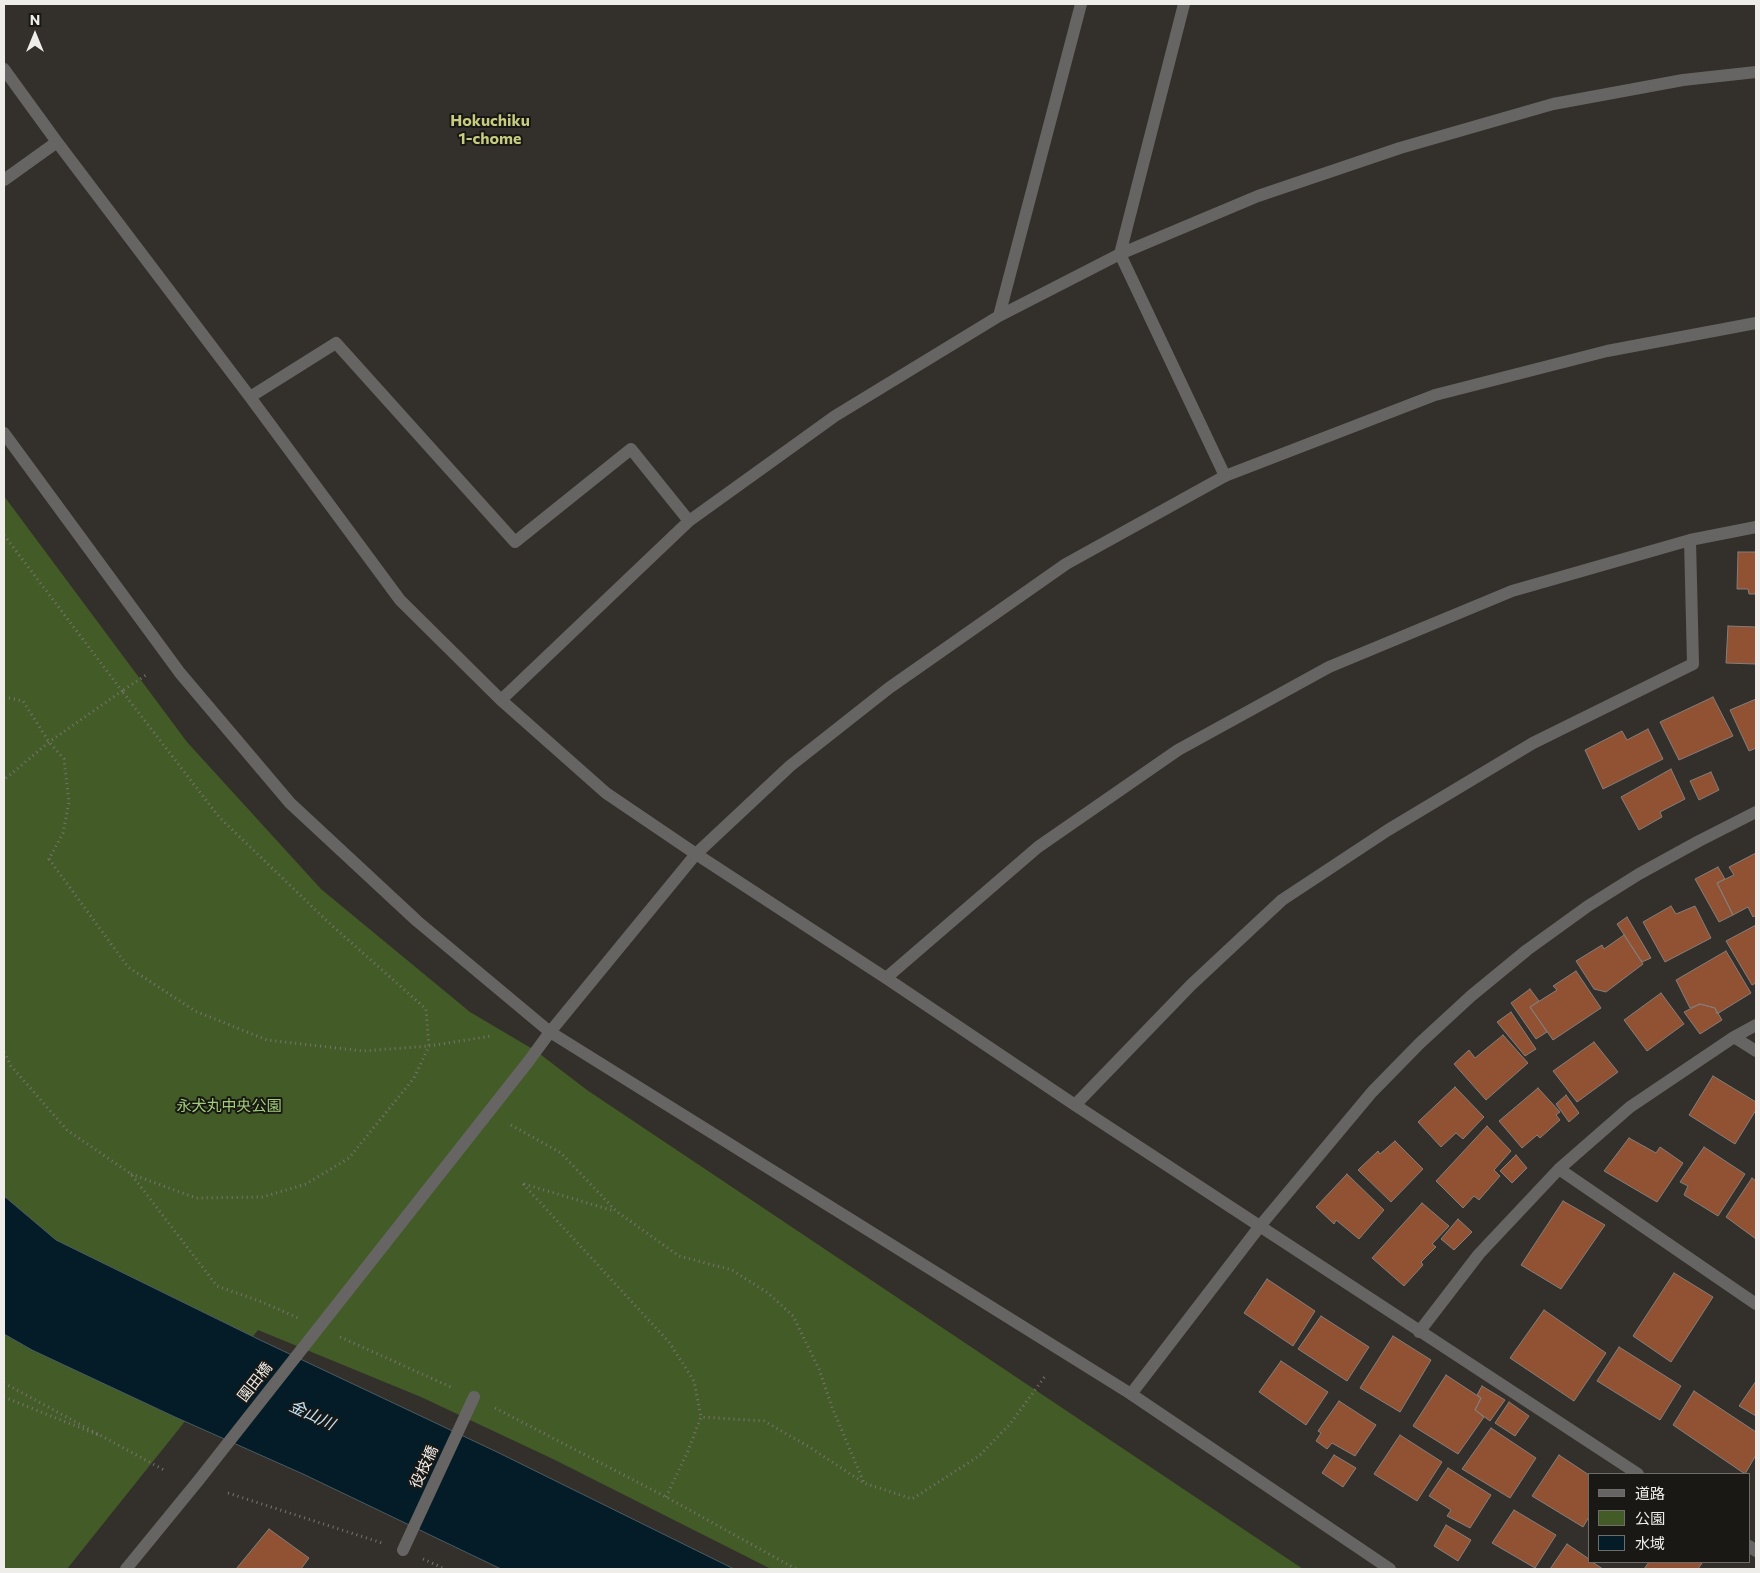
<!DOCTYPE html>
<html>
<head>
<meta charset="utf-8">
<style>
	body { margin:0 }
	#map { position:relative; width:1760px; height:1573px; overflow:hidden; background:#332f2a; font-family:Commissioner,"Noto Sans JP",sans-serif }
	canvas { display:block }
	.frame { position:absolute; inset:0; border:5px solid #efede9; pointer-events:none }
	.legend { position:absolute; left:1588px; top:1473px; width:162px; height:90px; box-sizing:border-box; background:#191815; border:1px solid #6f6d6a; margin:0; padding:6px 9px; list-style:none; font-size:15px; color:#efede9 }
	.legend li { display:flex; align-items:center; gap:10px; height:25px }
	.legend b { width:25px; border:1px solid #6f6d6a }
	.north { position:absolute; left:10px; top:10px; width:50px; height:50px; -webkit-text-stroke:4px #191815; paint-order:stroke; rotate:0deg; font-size:14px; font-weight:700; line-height:20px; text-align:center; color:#efede9 }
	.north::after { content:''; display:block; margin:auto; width:18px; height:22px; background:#efede9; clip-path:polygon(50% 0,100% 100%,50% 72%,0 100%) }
</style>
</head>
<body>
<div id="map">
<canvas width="1760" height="1573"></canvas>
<div class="frame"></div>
<ul class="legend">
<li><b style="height:6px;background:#676563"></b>道路</li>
<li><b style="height:14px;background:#425b27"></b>公園</li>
<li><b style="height:14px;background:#041c28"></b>水域</li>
</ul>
<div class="north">N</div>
</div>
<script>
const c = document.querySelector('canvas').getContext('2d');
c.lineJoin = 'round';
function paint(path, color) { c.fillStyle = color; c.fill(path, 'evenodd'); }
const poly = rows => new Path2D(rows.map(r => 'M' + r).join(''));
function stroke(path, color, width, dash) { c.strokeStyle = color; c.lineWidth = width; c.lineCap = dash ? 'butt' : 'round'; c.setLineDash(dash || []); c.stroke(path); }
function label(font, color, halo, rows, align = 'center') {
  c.font = font + ' Commissioner,"Noto Sans JP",sans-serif'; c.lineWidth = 4; c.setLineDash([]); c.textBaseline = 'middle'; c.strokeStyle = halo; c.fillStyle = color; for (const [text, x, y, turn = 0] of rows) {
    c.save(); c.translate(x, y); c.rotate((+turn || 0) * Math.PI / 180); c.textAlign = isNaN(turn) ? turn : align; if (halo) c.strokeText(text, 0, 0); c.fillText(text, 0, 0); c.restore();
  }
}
const green = poly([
	[4,496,187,742,321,889,470,1012,536,1051,587,1090,1303,1569,771,1569,555,1460,421,1397,258,1330,67,1569,4,1569]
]);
const water = poly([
	[4,1196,56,1240,260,1340,497,1452,734,1569,501,1569,303,1474,175,1417,32,1350,4,1334,4,1196]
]);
const building = poly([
	[1738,552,1756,552,1756,594,1749,594,1748,589,1737,589,1738,552],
	[1728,626,1756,627,1756,664,1726,663,1728,626],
	[1713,697,1733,736,1679,760,1660,722,1713,697],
	[1756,699,1756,748,1749,751,1730,710,1756,699],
	[1648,729,1663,759,1603,789,1585,750,1622,731,1627,740,1648,729],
	[1671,769,1685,799,1660,812,1662,817,1639,830,1621,797,1671,769],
	[1711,772,1719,790,1699,800,1690,781,1711,772],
	[1756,853,1756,915,1753,917,1748,907,1733,915,1717,883,1734,875,1729,867,1756,853],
	[1718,867,1725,879,1717,883,1733,915,1719,922,1695,879,1718,867],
	[1671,906,1676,914,1695,906,1711,938,1665,962,1643,922,1671,906],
	[1627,917,1651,958,1642,962,1617,924,1627,917],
	[1756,925,1756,983,1752,985,1726,941,1756,925],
	[1624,935,1643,964,1606,992,1594,989,1576,961,1602,945,1604,949,1624,935],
	[1726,951,1751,993,1717,1014,1715,1008,1700,1004,1690,1008,1676,980,1726,951],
	[1576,971,1601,1008,1553,1040,1530,1007,1557,990,1553,986,1576,971],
	[1530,989,1539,1001,1530,1007,1547,1032,1536,1039,1511,1003,1530,989],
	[1661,993,1684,1024,1647,1051,1624,1020,1661,993],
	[1700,1004,1715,1008,1722,1020,1700,1034,1684,1012,1700,1004],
	[1511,1012,1536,1049,1525,1056,1497,1022,1511,1012],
	[1503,1035,1528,1063,1486,1100,1454,1064,1469,1050,1475,1058,1503,1035],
	[1594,1042,1618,1072,1577,1102,1553,1071,1594,1042],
	[1713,1076,1756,1102,1756,1110,1735,1144,1689,1115,1713,1076],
	[1455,1087,1484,1117,1463,1139,1456,1133,1441,1147,1418,1122,1455,1087],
	[1538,1088,1560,1112,1556,1115,1560,1120,1540,1138,1537,1135,1522,1148,1499,1121,1538,1088],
	[1566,1095,1579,1113,1569,1122,1556,1104,1566,1095],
	[1487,1126,1511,1151,1494,1170,1500,1176,1479,1200,1474,1196,1463,1208,1436,1181,1487,1126],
	[1629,1138,1656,1153,1660,1147,1683,1163,1657,1202,1604,1171,1629,1138],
	[1395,1141,1423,1169,1391,1202,1358,1170,1378,1151,1380,1154,1395,1141],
	[1704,1147,1745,1174,1718,1216,1684,1195,1688,1186,1680,1182,1704,1147],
	[1516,1155,1527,1168,1512,1183,1500,1171,1516,1155],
	[1347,1174,1384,1210,1359,1239,1336,1220,1334,1224,1316,1207,1347,1174],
	[1752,1178,1756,1181,1756,1239,1726,1217,1752,1178],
	[1563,1201,1605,1225,1561,1289,1521,1265,1563,1201],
	[1422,1203,1449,1226,1432,1244,1436,1247,1421,1262,1423,1265,1404,1286,1372,1258,1422,1203],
	[1458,1219,1472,1232,1454,1250,1441,1239,1458,1219],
	[1674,1273,1713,1297,1671,1362,1633,1336,1674,1273],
	[1267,1279,1315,1311,1293,1346,1244,1313,1267,1279],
	[1544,1310,1606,1353,1574,1401,1510,1358,1544,1310],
	[1321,1316,1369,1347,1347,1381,1298,1349,1321,1316],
	[1393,1336,1431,1360,1400,1412,1360,1388,1393,1336],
	[1619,1347,1681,1386,1660,1420,1597,1381,1619,1347],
	[1281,1361,1328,1392,1306,1425,1259,1392,1281,1361],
	[1446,1375,1481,1398,1475,1410,1484,1417,1458,1454,1413,1426,1446,1375],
	[1756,1381,1756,1416,1739,1406,1756,1381],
	[1482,1386,1505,1400,1490,1421,1475,1410,1481,1398,1477,1395,1482,1386],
	[1694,1391,1756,1432,1756,1455,1745,1474,1673,1425,1694,1391],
	[1339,1401,1376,1425,1355,1456,1332,1443,1327,1449,1316,1441,1321,1433,1318,1431,1339,1401],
	[1509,1402,1529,1416,1515,1436,1495,1423,1509,1402],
	[1491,1428,1536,1458,1510,1498,1462,1469,1491,1428],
	[1400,1435,1442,1462,1417,1501,1374,1474,1400,1435],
	[1334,1455,1356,1468,1343,1487,1322,1473,1334,1455],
	[1559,1455,1589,1475,1589,1517,1583,1527,1532,1496,1559,1455],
	[1448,1468,1491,1495,1470,1528,1447,1516,1451,1510,1429,1496,1448,1468],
	[1514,1510,1556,1535,1535,1568,1492,1543,1514,1510],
	[1446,1525,1471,1540,1458,1561,1434,1546,1446,1525],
	[269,1529,309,1558,301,1569,236,1569,269,1529],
	[1567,1544,1589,1559,1589,1562,1592,1562,1603,1569,1550,1569,1567,1544],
	[1649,1562,1701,1562,1702,1563,1698,1569,1644,1569,1649,1562]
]);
const path = poly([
	[4,535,122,691,49,742,4,780],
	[4,697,23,701,49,742,64,759,69,802,63,833,49,859,128,967,195,1011,267,1040,363,1051,429,1046,426,1009,328,922,219,817,122,691,146,675],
	[4,1052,11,1066,67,1130,131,1174,217,1286,262,1302,298,1318],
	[511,1125,561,1153,616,1211,679,1256,732,1270,768,1293,793,1316,819,1369,832,1407,864,1483],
	[131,1174,196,1198,263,1197,306,1184,349,1158,414,1078,429,1046,491,1036],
	[523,1184,669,1342,694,1381,701,1417],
	[524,1184,614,1211],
	[340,1337,453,1388],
	[4,1383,164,1470],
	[4,1397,98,1435],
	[495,1408,666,1497,796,1569],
	[228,1493,382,1543],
	[666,1497,688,1451,701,1417,764,1421,811,1448,864,1483,912,1499,979,1456,1010,1424,1046,1375],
	[423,1559,445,1569]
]);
const minor = poly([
	[1184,4,1120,254,1225,476],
	[4,69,57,142,250,397,400,600,501,700,606,793,696,854,886,978,1075,1105,1638,1474],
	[4,180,57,142],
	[999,316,1081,4],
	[250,397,336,343,515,542,631,449,689,521],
	[501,700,689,521,835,416,999,316,1120,254,1258,196,1400,148,1553,104,1683,80,1756,72],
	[886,978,1038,847,1178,750,1329,667,1512,591,1690,540,1756,527],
	[1734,1037,1756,1051],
	[1075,1105,1191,985,1282,900,1388,830,1533,743,1693,664,1690,540],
	[1559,1169,1756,1304],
	[1419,1332,1479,1254,1559,1169,1630,1107,1734,1037,1756,1025],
	[1131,1394,1260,1226,1372,1092,1420,1043,1471,996,1527,950,1588,906,1639,874,1699,841,1756,812],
	[1749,1546,1756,1551],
	[403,1550,474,1397]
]);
const tertiary = poly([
	[4,433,180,673,290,803,417,921,550,1032,1131,1394,1390,1569],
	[126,1569,198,1481,528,1062,550,1032,696,854,790,766,889,688,1066,564,1225,476,1435,395,1607,351,1756,323]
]);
const parkNames = [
	["永犬丸中央公園",229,1106]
];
const streetNames = [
	["園田橋",255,1382,-52],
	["役枝橋",424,1467,-65]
];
const neighbourhoodNames = [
	["Hokuchiku",490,121],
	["1-chome",490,139]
];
const waterNames = [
	["金山川",312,1415,25]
];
paint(green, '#425b27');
paint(water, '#041c28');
stroke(water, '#4a5b62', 1);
paint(building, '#915233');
stroke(building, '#857e7b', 1);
stroke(path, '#787570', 3, [1, 4]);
stroke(minor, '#676563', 12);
stroke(tertiary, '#676563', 12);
label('15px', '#a2cf76', '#191815', parkNames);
label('15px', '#efede9', '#191815', streetNames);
label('bold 16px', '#c7cd80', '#191815', neighbourhoodNames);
label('italic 16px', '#bfe5fc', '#191815', waterNames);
</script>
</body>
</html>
